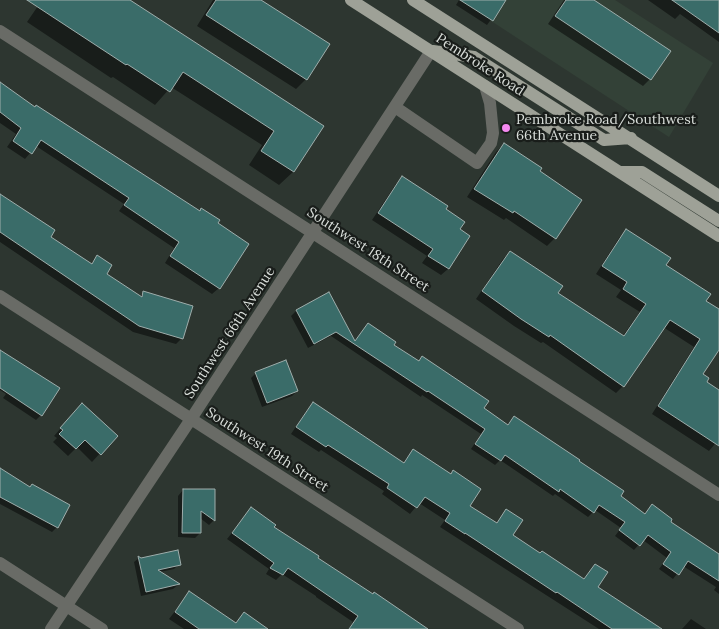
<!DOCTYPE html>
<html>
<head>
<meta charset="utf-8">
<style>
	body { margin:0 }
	canvas { display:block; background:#2d3630 }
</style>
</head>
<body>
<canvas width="719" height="629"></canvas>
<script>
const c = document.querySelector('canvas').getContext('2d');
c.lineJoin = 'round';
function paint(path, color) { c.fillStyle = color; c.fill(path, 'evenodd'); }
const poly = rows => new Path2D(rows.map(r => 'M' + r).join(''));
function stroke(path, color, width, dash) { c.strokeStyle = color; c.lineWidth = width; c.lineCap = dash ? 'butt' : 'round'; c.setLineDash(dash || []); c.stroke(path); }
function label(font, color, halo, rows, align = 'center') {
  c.font = font + ' Lora,serif'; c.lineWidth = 4.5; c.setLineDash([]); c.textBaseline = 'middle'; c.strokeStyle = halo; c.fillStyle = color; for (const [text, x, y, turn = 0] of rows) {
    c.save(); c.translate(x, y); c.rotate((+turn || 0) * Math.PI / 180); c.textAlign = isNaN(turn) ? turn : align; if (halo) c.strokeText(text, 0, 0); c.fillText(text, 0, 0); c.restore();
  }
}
const built = poly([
	[459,0,615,0,713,63,669,137]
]);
const shadow = poly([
	[36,0,127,0,322,126,293,172,279,185,249,165,262,145,171,87,155,105,113,77,111,78,27,22,40,3],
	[213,0,259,0,306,79,296,89,197,26],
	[459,0,505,0,487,25,456,5],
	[564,0,592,0,650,79,643,86,548,24],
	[648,0,719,0,719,42,680,14,675,19],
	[0,83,34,108,199,212,219,288,212,294,165,263,174,248,119,211,124,204,36,146,25,159,7,147,16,134,0,123],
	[504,144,538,172,580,200,555,238,547,246,506,218,504,220,467,197,496,152],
	[403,177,444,209,459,230,469,237,448,269,441,275,422,263,427,256,372,220,396,184],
	[0,196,49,237,90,265,98,257,105,275,139,297,144,293,182,338,176,344,133,332,0,242],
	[626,231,704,301,719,311,719,347,701,375,705,382,719,392,719,439,709,451,652,414,694,347,663,327,623,386,616,393,543,342,541,343,514,326,476,299,503,259,510,252,557,294,622,337,640,312,616,297,621,290,596,274,619,238],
	[329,294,354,342,368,324,392,345,418,362,422,358,482,408,507,425,514,417,578,462,644,515,652,506,669,522,719,556,719,594,714,590,716,587,683,566,673,579,659,569,667,558,643,540,634,550,615,536,621,528,595,510,588,517,555,494,553,496,500,460,495,465,471,449,481,434,422,395,421,397,331,336,308,348,291,316,296,311],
	[331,329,346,336,346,339],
	[0,351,41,415,36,420,3,398,6,394,0,390],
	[256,373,297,391,292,396,262,407,251,378],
	[313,404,403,463,413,450,469,506,496,524,506,511,511,535,583,580,595,565,596,587,660,629,599,629,440,527,445,520,419,503,410,514,382,494,384,491,321,450,319,452,291,434,307,410],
	[75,412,116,436,92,462,77,447,68,456,53,442,57,438,54,436],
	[0,469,57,527,52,532,0,504],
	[183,490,214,491,214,520,209,525,200,518,200,533,195,538,178,537,178,496],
	[251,509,273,527,316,558,428,629,349,629,353,622,316,597,316,596,282,574,276,580,266,574,269,569,227,539],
	[139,558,179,564,174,569,160,572,178,585,173,589,141,596,134,562],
	[189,593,235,624,245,613,252,629,184,629,169,619],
	[691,619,706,629,682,629]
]);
const building = poly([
	[27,0,130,0,324,126,294,172,261,151,274,131,183,72,170,92,127,64,126,65,27,0],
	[216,0,261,0,330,44,307,80,206,15,216,0],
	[460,0,506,0,493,21,460,0],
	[566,0,594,0,671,51,651,80,555,16,566,0],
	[672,0,719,0,719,33,672,0],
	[0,82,35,107,36,105,200,211,201,208,220,220,218,223,249,244,220,289,170,256,179,242,124,205,129,198,41,140,32,154,13,141,21,128,0,112,0,82],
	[504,143,542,168,540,171,582,200,556,239,514,211,513,213,474,189,504,143],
	[402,176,448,206,446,209,465,222,460,229,470,236,449,269,428,256,433,249,378,213,402,176],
	[0,194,55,230,51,237,92,264,97,255,112,265,107,274,142,297,143,291,193,306,183,339,139,326,0,232,0,194],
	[626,229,671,258,666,265,711,294,706,301,719,309,719,350,703,374,709,378,707,382,719,390,719,446,658,406,700,339,670,320,624,387,550,335,549,337,521,319,482,291,510,251,563,286,558,293,624,336,646,304,623,289,627,282,602,266,626,229],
	[329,292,355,341,368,323,396,342,394,345,419,361,422,356,489,401,484,408,508,425,514,416,580,460,579,461,624,491,621,496,645,514,652,504,672,519,671,522,719,554,719,581,688,561,679,575,663,564,671,552,648,535,640,546,619,530,625,522,599,505,594,513,560,489,559,492,505,455,501,461,475,444,485,429,428,391,427,392,336,332,314,344,296,310,329,292],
	[0,350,60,388,42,416,0,388,0,350],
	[286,360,298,391,267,403,255,372,286,360],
	[313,402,404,463,413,449,451,474,453,470,481,489,470,506,497,523,506,509,523,520,513,535,540,553,542,551,584,579,595,564,608,572,598,587,662,629,612,629,557,592,556,593,465,533,465,534,445,521,450,513,425,497,417,508,387,488,389,484,328,445,326,447,296,427,313,402],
	[82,403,118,436,101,455,85,440,76,449,59,434,63,430,60,428,82,403],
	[0,468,30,487,32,484,70,505,58,528,0,497,0,468],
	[183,489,215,489,215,521,201,511,201,533,182,533,183,489],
	[251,507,276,525,274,527,319,556,318,558,373,594,374,592,428,629,349,629,358,616,288,568,283,575,270,568,274,563,232,533,251,507],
	[178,550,181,565,158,570,180,584,146,592,138,556,141,558,178,550],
	[189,591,236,623,244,612,268,629,199,629,175,612,189,591]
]);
const minor = poly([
	[0,31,719,495],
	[395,107,477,163,491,143,493,133,490,103,485,86],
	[0,296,518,629],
	[0,563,102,629],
	[51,629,191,419,431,51]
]);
const major = poly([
	[351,0,719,236],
	[413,0,719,196],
	[433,51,474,57,604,140,631,138],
	[620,172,642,172,719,221]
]);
const markers = [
	[506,128,5,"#f489f0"]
];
const streetNames = [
	["Pembroke Road",480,65,33],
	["Southwest 18th Street",368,250,33],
	["Southwest 66th Avenue",230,333,-57],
	["Southwest 19th Street",267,450,33]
];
const poiNames = [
	["Pembroke Road/Southwest",516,120],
	["66th Avenue",516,136]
];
paint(built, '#334137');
paint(shadow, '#0007');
paint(building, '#3a6c69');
stroke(building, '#9eadab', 1);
stroke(minor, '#696b66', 12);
stroke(major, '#9ea197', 12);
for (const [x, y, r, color] of markers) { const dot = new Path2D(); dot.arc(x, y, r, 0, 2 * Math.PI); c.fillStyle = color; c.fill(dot); stroke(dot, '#191d1a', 2); }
label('14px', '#d9deda', '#191d1a', streetNames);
label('14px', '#d9deda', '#191d1a', poiNames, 'left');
</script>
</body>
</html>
